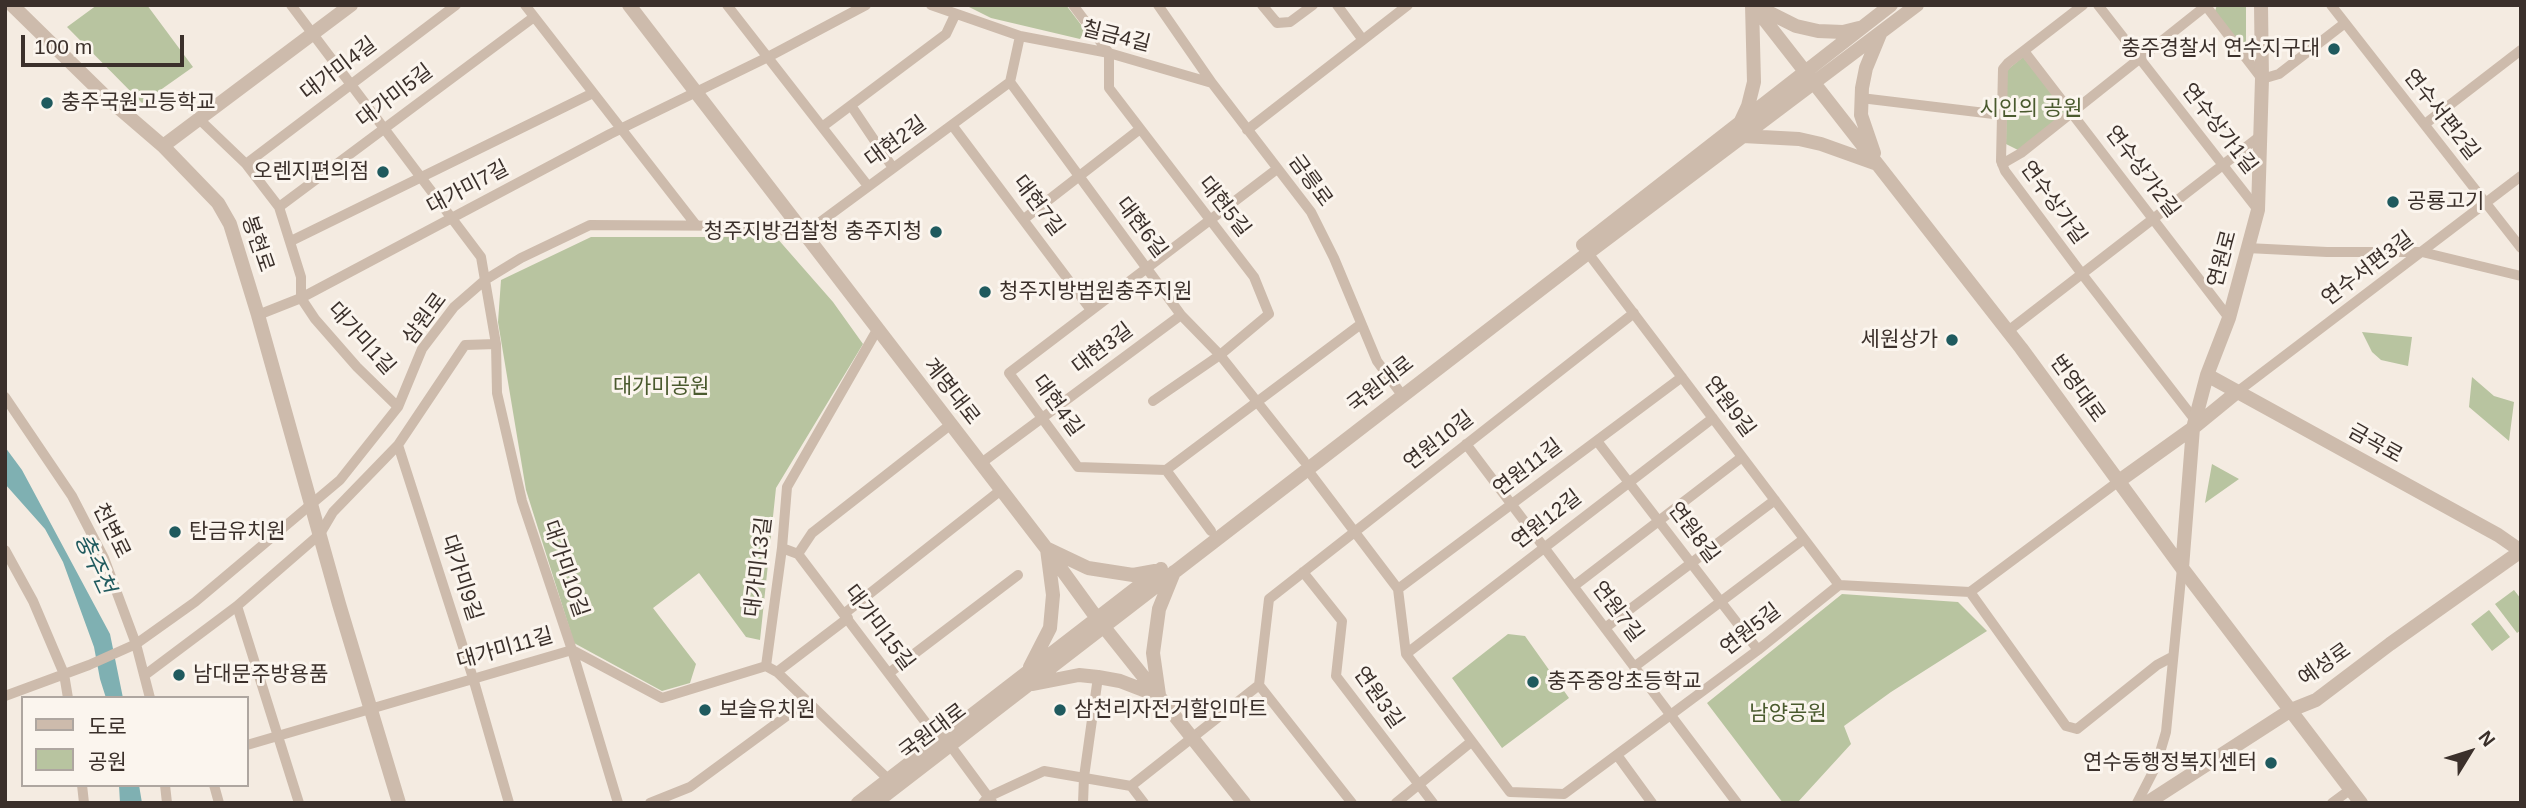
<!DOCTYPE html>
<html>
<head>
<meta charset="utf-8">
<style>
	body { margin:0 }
	#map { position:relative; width:2526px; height:808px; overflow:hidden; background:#f4ebe1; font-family:Helvetica,"Noto Sans KR",sans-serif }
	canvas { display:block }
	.frame { position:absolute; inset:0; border:7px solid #3b302b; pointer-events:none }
	.legend { position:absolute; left:21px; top:696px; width:228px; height:91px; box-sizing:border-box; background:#fbf5ee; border:2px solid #aea6a0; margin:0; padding:9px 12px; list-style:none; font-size:21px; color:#3b302b }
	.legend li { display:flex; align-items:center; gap:14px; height:35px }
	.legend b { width:35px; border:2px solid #aea6a0 }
	.north { position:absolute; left:2435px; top:717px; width:70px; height:70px; -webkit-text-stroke:5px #fbf5ee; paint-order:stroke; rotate:52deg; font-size:19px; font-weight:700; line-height:28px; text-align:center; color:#3b302b }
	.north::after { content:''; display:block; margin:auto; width:24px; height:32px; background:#3b302b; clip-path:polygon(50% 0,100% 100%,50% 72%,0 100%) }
	.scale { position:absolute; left:21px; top:35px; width:163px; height:32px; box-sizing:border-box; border:4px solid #3b302b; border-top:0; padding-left:9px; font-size:21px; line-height:24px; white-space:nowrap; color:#3b302b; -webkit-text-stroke:5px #fbf5ee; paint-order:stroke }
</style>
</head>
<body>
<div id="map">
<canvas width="2526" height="808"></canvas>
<div class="frame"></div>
<ul class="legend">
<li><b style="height:9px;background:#cdbbac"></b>도로</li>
<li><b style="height:19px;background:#b8c4a0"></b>공원</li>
</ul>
<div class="north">N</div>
<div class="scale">100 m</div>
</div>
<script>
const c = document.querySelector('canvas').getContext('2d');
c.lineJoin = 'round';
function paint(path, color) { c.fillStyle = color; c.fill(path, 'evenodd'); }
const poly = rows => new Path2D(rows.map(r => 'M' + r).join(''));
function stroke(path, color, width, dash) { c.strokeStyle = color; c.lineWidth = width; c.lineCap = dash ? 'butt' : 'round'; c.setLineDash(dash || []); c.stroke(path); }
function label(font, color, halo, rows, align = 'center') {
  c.font = font + ' Helvetica,"Noto Sans KR",sans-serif'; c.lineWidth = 6; c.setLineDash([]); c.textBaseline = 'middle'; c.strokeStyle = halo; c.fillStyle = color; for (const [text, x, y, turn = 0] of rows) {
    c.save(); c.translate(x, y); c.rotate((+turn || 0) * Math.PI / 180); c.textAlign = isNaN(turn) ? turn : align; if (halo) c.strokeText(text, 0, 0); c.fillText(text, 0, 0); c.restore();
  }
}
const green = poly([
	[97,5,147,5,193,67,142,103,67,27],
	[965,5,1066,5,1085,30,1080,39,991,18],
	[2217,5,2246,5,2246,47,2242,47,2215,11],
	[2023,57,2067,113,2018,150,2006,144,2007,70],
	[591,237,776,237,833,302,863,344,776,488,760,640,746,637,699,573,653,608,696,664,690,683,662,691,574,643,526,490,498,322,501,280],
	[2362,332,2412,337,2408,366,2381,360,2372,352],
	[2472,377,2494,396,2514,402,2509,441,2469,407],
	[2212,464,2239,479,2205,503],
	[2514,590,2521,599,2521,630,2517,633,2495,604],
	[1842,594,1958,602,1987,631,1891,692,1844,726,1851,744,1797,803,1783,803,1707,703],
	[2489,610,2510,637,2492,651,2471,624],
	[1508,634,1525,636,1569,698,1502,748,1452,678]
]);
const water = poly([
	[5,447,22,470,110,634,123,698,106,698,100,679,94,647,63,562,45,529,5,484],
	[119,785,139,785,142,803,120,803]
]);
const minor = poly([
	[291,5,481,257,496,344,497,393,522,501,572,650,618,803],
	[525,5,696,225],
	[727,5,868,186],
	[931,5,1020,36,1109,53,1212,83],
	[1073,5,1109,53,1109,88,1254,277,1269,314,1220,355,1153,401],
	[1158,5,1212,83,1311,212,1334,258,1377,361,1402,395],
	[1262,5,1277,23,1290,22,1313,5],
	[1337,5,1363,40],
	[2083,5,2008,63,2003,69,2001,161,2005,171,2082,274,2195,420],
	[2098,5,2258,210],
	[2331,5,2521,248],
	[2206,6,2262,79,2279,74,2345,23],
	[1020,36,1010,82,1181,315,1220,355,1304,461],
	[2024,51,2229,318],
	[1861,98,2002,115],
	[852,107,893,168],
	[199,119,246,164,279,207,301,277,301,298,315,319,357,367,398,407],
	[2425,124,2521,50],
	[952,125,1091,310],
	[822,127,946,34,955,15],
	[1247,130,1408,5],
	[246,164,456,5],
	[2002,164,2021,153,2207,5],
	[1277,169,1009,373,1078,467,1166,470,1361,324],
	[279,207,534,17],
	[1024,219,1140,129],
	[291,241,593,93],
	[2247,248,2327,252,2422,252,2521,276],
	[1588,253,1839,585],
	[258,315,301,298,610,134,768,57,866,5],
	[877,330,787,487,782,548,766,666,777,672,888,779],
	[2008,331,2259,137],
	[2237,392,2521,176],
	[5,397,72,496,104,558,136,644,150,698],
	[1597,441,1758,650],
	[1466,444,1737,803],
	[398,445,473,678,509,803],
	[980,464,1181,315],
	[1307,469,1398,589,1406,654,1510,792,1564,794,1758,650,1839,585,1970,592],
	[1166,470,1211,531],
	[782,548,798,554,939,740],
	[5,550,33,601,64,674,68,698],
	[798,554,812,533,950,425],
	[1303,572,1342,621,1336,676,1433,803],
	[1574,586,1742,457],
	[1398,589,1682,377],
	[1970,592,2066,726,2077,729,2157,665,2172,657],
	[1970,592,2119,481],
	[237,606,299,803],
	[845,613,1001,490],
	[1605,628,1775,500],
	[1406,654,1713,418],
	[1634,667,1804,539],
	[777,672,848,618],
	[889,673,1018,575],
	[145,675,237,606,320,534,333,512,398,445,465,345,496,344],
	[1259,685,1352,803],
	[5,696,89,665,136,644,195,602,340,480,398,407,422,349,454,307,485,280,521,258,590,225,757,226,804,234,1010,82],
	[247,745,572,650,662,698,766,666],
	[950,745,992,802],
	[1617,755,1652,803],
	[82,785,84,803],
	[165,785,167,803],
	[214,785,219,803],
	[1131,786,1259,685,1269,599,1634,313],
	[1131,786,1144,803],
	[650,803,690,787,807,701],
	[983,803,988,797,1044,771,1131,786],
	[1083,803,1084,777,1098,677],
	[1396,803,1471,742],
	[2137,803,2156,766,2166,732,2182,568],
	[2332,803,2351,789]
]);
const tertiary = poly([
	[12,5,106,97,163,146,218,203,230,224,258,315,339,604,399,803],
	[629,5,1046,548,1096,617,1244,803],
	[1753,5,2021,348,2182,568,2361,803],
	[1756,6,1796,26,1818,31,1843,32,1859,28],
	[1741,121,1748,106,1754,82,1752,5],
	[1743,136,1799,139,1821,144,1877,164],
	[163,146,351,5],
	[1874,153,1861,115,1862,88,1866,68,1880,34],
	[1583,245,1891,5],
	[2207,375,2498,535,2521,551],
	[2119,481,2193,428,2237,392],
	[1048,549,1088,568,1133,575,1155,571],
	[2182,568,2193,428,2207,375,2229,318,2258,210,2262,79,2261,5],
	[1030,667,1050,628,1053,595,1047,549],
	[1033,684,1079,675,1098,677,1120,681,1159,696],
	[1159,695,1153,653,1159,609,1174,572],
	[858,803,1161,569],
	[875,803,1588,253,1917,5],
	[2147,803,2291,710,2316,700,2390,644,2521,551]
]);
const markers = [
	[2334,49,7,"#1f5a5e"],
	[47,103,7,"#1f5a5e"],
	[383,172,7,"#1f5a5e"],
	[2393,202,7,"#1f5a5e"],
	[936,232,7,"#1f5a5e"],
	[985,292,7,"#1f5a5e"],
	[1952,340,7,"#1f5a5e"],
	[175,532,7,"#1f5a5e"],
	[179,675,7,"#1f5a5e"],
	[1533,682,7,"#1f5a5e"],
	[705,710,7,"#1f5a5e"],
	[1060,710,7,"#1f5a5e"],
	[2271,763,7,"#1f5a5e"]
];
const streetNames = [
	["칠금4길",1116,37,14],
	["대가미4길",339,69,-37],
	["대가미5길",395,96,-37],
	["연수서편2길",2441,115,52],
	["연수상가1길",2219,129,52],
	["대현2길",896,142,-36],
	["연수상가2길",2142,172,53],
	["금릉로",1310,181,54],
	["대가미7길",468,188,-28],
	["연수상가길",2053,203,54],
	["대현7길",1038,206,53],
	["대현5길",1224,207,52],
	["대현6길",1141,228,53],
	["봉현로",257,244,71],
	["연원로",2223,259,-75],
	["연수서편3길",2368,269,-37],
	["삼원로",425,319,-53],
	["대가미1길",361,339,48],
	["대현3길",1103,349,-37],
	["국원대로",1381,385,-38],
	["번영대로",2077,389,54],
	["계명대로",951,392,52],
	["대현4길",1057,406,54],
	["연원9길",1729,407,53],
	["연원10길",1439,441,-38],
	["금곡로",2375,444,29],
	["연원11길",1528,468,-37],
	["연원12길",1547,520,-38],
	["천변로",111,531,64],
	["연원8길",1693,533,53],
	["대가미13길",759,567,-83],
	["대가미10길",565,569,71],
	["대가미9길",461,578,72],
	["연원7길",1617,612,53],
	["대가미15길",879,628,53],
	["연원5길",1751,630,-38],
	["대가미11길",505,649,-16],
	["예성로",2325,665,-35],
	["연원3길",1378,698,55],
	["국원대로",933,732,-37]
];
const poiNames = [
	["충주경찰서 연수지구대",2320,49,"right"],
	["충주국원고등학교",61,103],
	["오렌지편의점",369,172,"right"],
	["공룡고기",2407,202],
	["청주지방검찰청 충주지청",922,232,"right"],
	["청주지방법원충주지원",999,292],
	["세원상가",1938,340,"right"],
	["탄금유치원",189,532],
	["남대문주방용품",193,675],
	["충주중앙초등학교",1547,682],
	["보슬유치원",719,710],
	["삼천리자전거할인마트",1074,710],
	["연수동행정복지센터",2257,763,"right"]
];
const parkNames = [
	["시인의 공원",2031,109],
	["대가미공원",661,387],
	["남양공원",1788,714]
];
const waterNames = [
	["충주천",94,564,65]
];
paint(green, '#b8c4a0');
paint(water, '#7fb0b2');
stroke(minor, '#cdbbac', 10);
stroke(tertiary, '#cdbbac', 14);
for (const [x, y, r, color] of markers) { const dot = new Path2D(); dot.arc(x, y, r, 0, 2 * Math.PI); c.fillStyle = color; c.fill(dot); stroke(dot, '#fbf5ee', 2.5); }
label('21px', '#3b302b', '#fbf5ee', streetNames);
label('21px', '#3b302b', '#fbf5ee', poiNames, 'left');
label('21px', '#4a5a2e', '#fbf5ee', parkNames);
label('italic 23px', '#1f5a5e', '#fbf5ee', waterNames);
</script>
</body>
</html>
